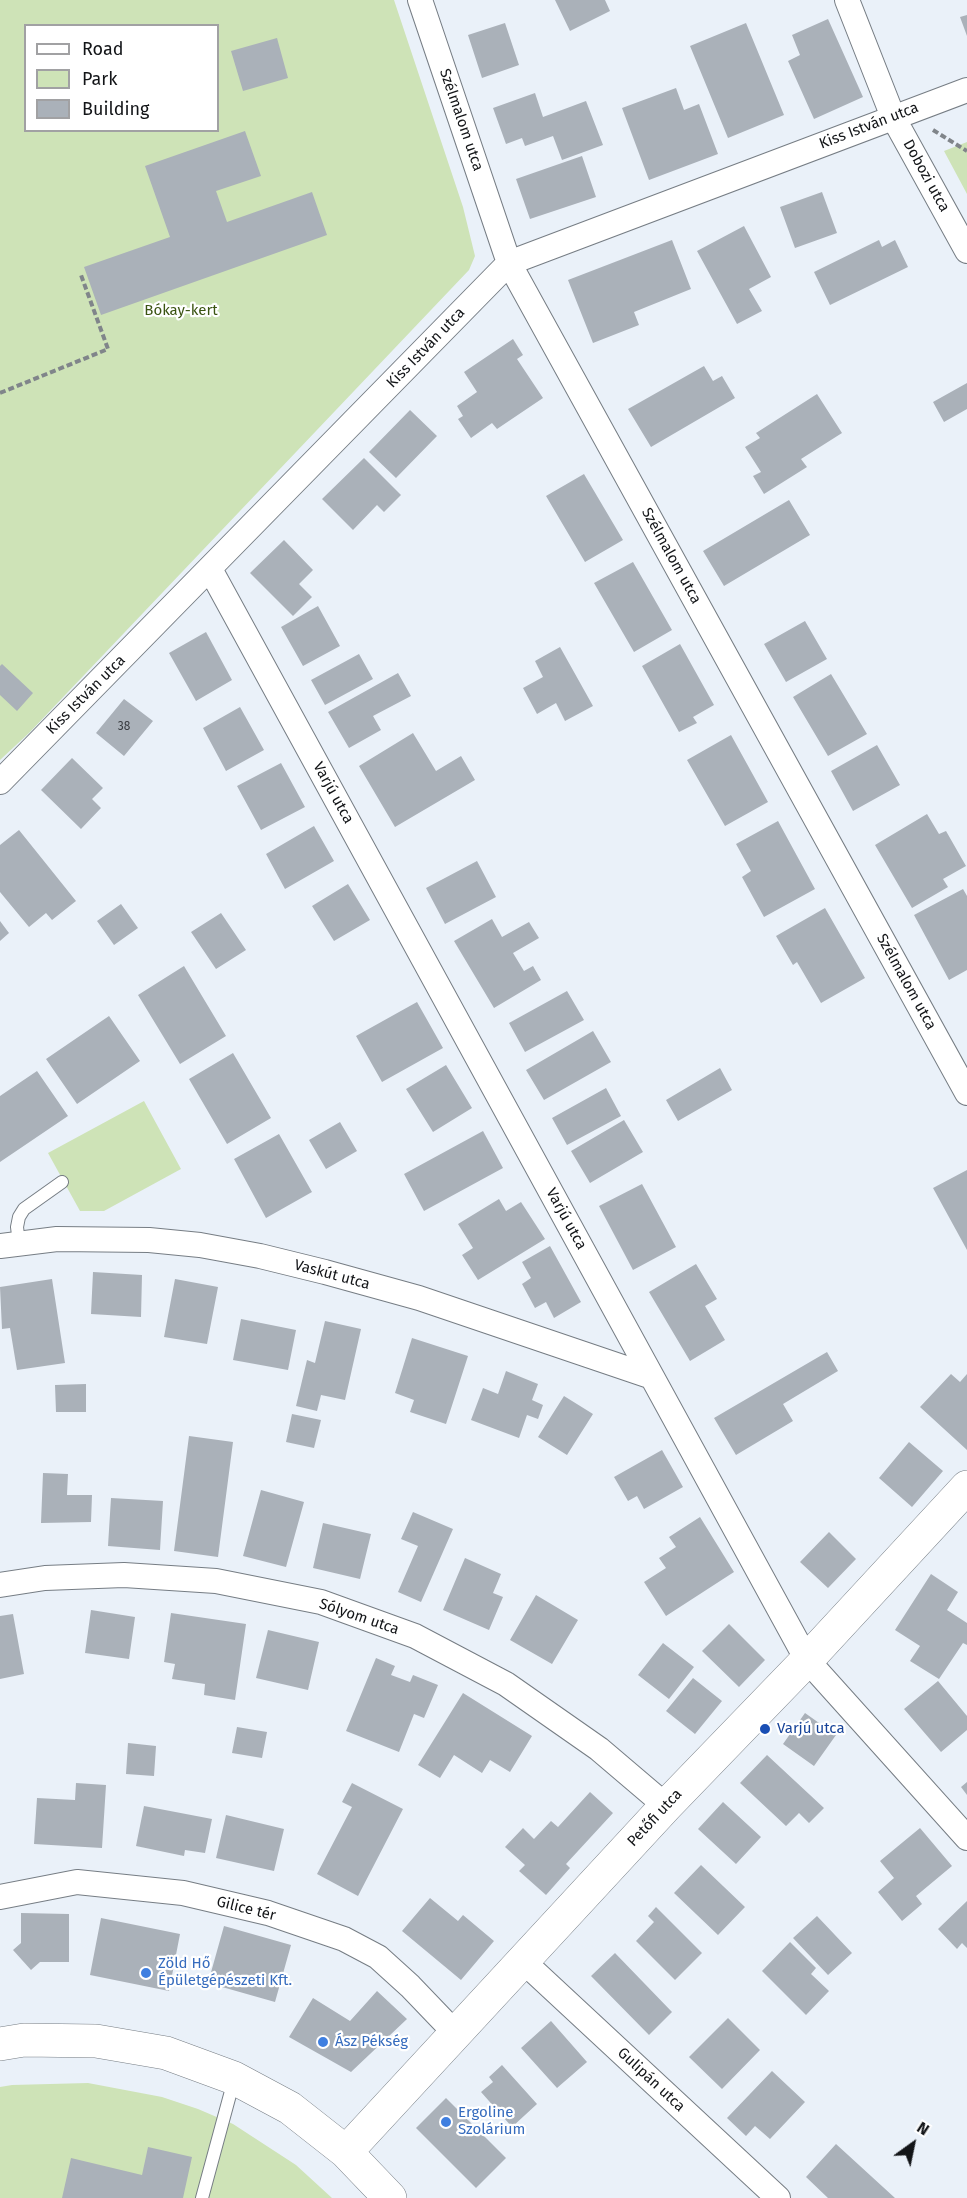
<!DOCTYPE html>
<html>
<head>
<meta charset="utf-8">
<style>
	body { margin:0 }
	#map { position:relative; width:967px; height:2198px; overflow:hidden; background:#eaf1f9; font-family:"Fira Sans",sans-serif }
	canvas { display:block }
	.legend { position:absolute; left:24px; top:24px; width:195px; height:108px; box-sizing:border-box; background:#fff; border:2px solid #a1a1a3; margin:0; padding:8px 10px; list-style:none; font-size:18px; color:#131518 }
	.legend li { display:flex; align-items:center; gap:12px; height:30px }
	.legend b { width:30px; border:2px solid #a1a1a3 }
	.north { position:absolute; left:883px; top:2114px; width:60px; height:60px; -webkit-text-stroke:4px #fff; paint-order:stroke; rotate:33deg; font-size:16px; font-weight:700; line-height:24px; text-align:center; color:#131518 }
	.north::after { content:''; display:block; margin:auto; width:21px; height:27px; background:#131518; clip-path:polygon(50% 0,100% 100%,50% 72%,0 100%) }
</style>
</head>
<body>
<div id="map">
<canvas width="967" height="2198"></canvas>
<ul class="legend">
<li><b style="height:8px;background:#fff"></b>Road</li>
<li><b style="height:16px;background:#cee3b7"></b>Park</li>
<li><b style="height:16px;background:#aab1b9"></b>Building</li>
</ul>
<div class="north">N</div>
</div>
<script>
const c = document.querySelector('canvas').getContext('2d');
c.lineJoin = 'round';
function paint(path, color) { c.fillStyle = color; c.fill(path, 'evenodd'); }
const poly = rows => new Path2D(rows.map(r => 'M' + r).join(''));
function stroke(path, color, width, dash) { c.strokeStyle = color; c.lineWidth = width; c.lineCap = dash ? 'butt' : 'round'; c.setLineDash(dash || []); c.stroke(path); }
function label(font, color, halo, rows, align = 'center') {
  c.font = font + ' "Fira Sans",sans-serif'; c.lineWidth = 4.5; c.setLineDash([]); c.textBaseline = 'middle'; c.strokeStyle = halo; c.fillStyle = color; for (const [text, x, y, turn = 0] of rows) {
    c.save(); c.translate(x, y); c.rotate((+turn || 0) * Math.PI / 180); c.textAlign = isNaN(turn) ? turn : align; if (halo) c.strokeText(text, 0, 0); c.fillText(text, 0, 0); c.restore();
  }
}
const green = poly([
	[0,0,394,0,463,207,475,256,469,270,29,733,0,760],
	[26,26,218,26,218,130,26,130],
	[967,142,967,194,944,151],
	[144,1101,181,1169,104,1211,80,1211,48,1153],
	[88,2083,162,2097,198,2109,233,2124,296,2165,332,2198,0,2198,0,2087,12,2085]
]);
const building = poly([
	[555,0,605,0,610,11,570,31],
	[967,15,967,36,960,17],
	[828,19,863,97,814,119,788,61,800,55,792,35],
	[505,23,519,65,482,78,468,35],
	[746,23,784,115,728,138,690,46],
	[277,38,288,78,243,91,231,51],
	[676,88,684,110,699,104,718,154,649,180,622,108],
	[535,93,543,117,586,101,603,145,562,160,553,136,525,146,522,138,506,144,493,108],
	[245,131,261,176,216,191,227,222,312,192,327,235,101,315,84,267,170,237,145,166],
	[582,156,596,197,530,219,516,179],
	[822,192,837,233,795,248,780,207],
	[744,226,771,277,749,289,762,311,737,324,697,251],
	[672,240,691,289,634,312,639,325,593,343,568,280],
	[879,240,882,247,895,240,908,267,830,305,814,272],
	[513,339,523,355,517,359,543,398,497,429,492,423,471,438,458,419,463,416,457,406,477,392,464,372],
	[704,366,713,381,722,376,735,398,651,447,628,409],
	[967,383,967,409,944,422,933,402],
	[817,394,842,433,801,459,807,467,764,494,753,476,761,472,745,447,760,438,756,433],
	[410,410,437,436,396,478,369,452],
	[364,458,401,495,384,512,377,505,353,530,322,499],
	[584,474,623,540,585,562,546,496],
	[789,500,810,535,724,586,703,551],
	[284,540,313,570,299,584,312,597,293,616,250,573],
	[633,562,672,630,634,652,594,583],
	[318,606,340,646,303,666,281,627],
	[805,621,827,659,786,682,764,644],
	[206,632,232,680,196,701,169,653],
	[680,644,714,705,693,717,697,723,679,732,642,666],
	[560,647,593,706,565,721,556,703,537,714,523,688,543,677,535,661],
	[359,654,373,679,325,705,311,680],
	[2,664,33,693,17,711,0,695,0,666],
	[398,673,411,696,373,716,381,730,349,748,328,712],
	[831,674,867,734,828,756,793,697],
	[124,699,153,721,124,756,96,733],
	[240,707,264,750,226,771,203,728],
	[413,733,436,771,461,756,475,780,395,827,359,766],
	[731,735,768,802,725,826,687,760],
	[877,745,900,785,853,811,831,771],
	[72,758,103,788,92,799,101,808,81,829,41,790],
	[281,763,305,807,261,830,237,786],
	[927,814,939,834,946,831,966,866,943,879,948,887,912,908,875,845],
	[778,821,815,889,764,917,742,877,751,871,736,844],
	[314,826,334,861,285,889,266,854],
	[19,830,76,901,52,920,46,913,29,927,0,892,0,845],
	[477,861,496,897,445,924,426,888],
	[348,884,370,920,334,941,312,906],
	[963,889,967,896,967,970,949,980,914,915],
	[121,904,138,928,114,945,97,921],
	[825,908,865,978,821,1003,797,962,793,965,776,936],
	[221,913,246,950,216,969,191,932],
	[492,919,502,937,529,922,539,938,513,953,524,971,533,966,541,980,494,1008,454,941],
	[0,921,9,933,0,941],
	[184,966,226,1036,180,1064,138,995],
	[567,991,584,1020,525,1052,509,1023],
	[417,1002,443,1048,382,1082,356,1036],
	[109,1016,140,1061,77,1104,46,1059],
	[593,1031,611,1062,544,1100,526,1070],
	[233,1053,271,1118,227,1144,189,1079],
	[446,1065,472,1108,433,1132,406,1089],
	[720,1068,732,1090,678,1121,666,1100],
	[37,1071,68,1116,0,1162,0,1096],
	[606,1088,621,1116,567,1145,552,1118],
	[624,1120,643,1152,590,1183,571,1151],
	[340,1122,357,1151,326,1169,309,1140],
	[483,1131,503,1168,424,1211,404,1174],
	[279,1134,312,1192,266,1218,234,1159],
	[967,1170,967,1250,933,1188],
	[642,1184,676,1247,633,1270,599,1206],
	[499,1199,506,1211,521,1202,545,1239,478,1280,462,1255,473,1248,458,1224],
	[550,1246,581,1302,554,1318,546,1302,535,1308,522,1284,531,1278,522,1262],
	[696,1264,717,1299,705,1306,725,1340,690,1361,649,1292],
	[93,1272,142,1275,141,1317,91,1314],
	[52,1279,65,1363,17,1370,10,1328,2,1329,0,1287],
	[175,1279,218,1287,207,1344,164,1337],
	[241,1319,296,1330,288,1370,233,1360],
	[325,1321,361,1329,345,1400,321,1395,317,1411,296,1406,307,1360,315,1363],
	[412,1338,468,1356,446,1424,410,1412,414,1400,395,1393],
	[827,1352,838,1371,783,1404,793,1421,736,1455,714,1418],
	[506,1371,538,1384,532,1400,543,1405,538,1419,527,1415,519,1438,471,1420,483,1388,498,1394],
	[951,1374,960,1382,967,1374,967,1450,920,1407],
	[86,1384,86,1412,56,1412,55,1385],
	[564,1396,593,1414,567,1455,538,1437],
	[292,1414,321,1420,314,1448,286,1442],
	[189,1436,233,1442,218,1557,174,1551],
	[909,1442,943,1471,912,1507,879,1478],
	[662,1450,683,1487,644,1509,637,1496,628,1501,614,1477],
	[43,1473,68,1474,67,1495,92,1495,91,1522,41,1523],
	[261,1490,304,1502,286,1567,243,1556],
	[111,1498,163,1501,160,1550,108,1546],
	[413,1512,453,1529,421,1602,398,1592,418,1546,401,1539],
	[700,1517,734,1572,666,1616,644,1582,666,1568,659,1558,676,1547,669,1537],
	[323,1523,371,1534,360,1579,313,1568],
	[829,1532,856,1559,828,1588,800,1562],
	[465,1558,501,1574,493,1593,503,1597,489,1630,443,1610],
	[931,1574,958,1592,947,1610,967,1623,967,1645,963,1643,939,1679,910,1661,920,1646,895,1630],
	[536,1595,578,1620,552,1664,510,1640],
	[91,1610,135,1617,129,1659,85,1653],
	[171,1613,246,1624,235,1700,204,1695,205,1684,172,1679,175,1664,164,1662],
	[13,1614,24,1674,0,1679,0,1616],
	[729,1624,765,1660,739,1687,702,1651],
	[268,1630,319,1642,308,1690,256,1678],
	[663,1643,694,1667,669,1699,638,1675],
	[376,1658,395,1666,391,1675,410,1682,413,1675,438,1685,424,1718,414,1714,399,1752,346,1731],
	[693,1678,722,1701,695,1734,666,1711],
	[938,1681,967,1716,967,1730,941,1752,904,1709],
	[463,1693,532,1736,510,1772,490,1760,482,1773,454,1755,440,1778,418,1765],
	[805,1713,836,1735,814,1766,783,1744],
	[237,1727,267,1732,262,1758,232,1753],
	[128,1743,156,1746,154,1776,126,1774],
	[767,1755,824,1808,809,1823,799,1813,786,1826,740,1783],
	[967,1782,967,1795,961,1787],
	[76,1783,106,1785,102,1848,34,1844,37,1798,75,1800],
	[352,1783,403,1809,358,1896,317,1874,352,1807,342,1802],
	[590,1792,613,1813,566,1864,570,1868,546,1895,519,1871,525,1865,505,1847,523,1828,534,1839,551,1821,558,1827],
	[723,1802,761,1837,736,1864,698,1829],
	[144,1806,212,1819,205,1853,185,1850,184,1856,136,1846],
	[226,1815,284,1829,274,1871,216,1858],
	[920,1828,952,1866,916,1896,922,1904,902,1921,878,1892,894,1878,880,1861],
	[701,1865,745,1907,718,1935,674,1893],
	[430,1898,458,1921,463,1915,494,1941,461,1980,402,1931],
	[967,1901,967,1948,962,1943,957,1949,938,1929],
	[656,1907,702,1953,675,1980,636,1941,654,1922,648,1916],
	[21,1913,69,1914,69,1962,40,1962,31,1970,13,1950,21,1943],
	[817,1916,852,1953,828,1975,793,1938],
	[101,1918,180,1934,169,1991,90,1975],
	[224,1926,291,1945,275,2002,208,1983],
	[790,1942,816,1968,811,1974,829,1991,806,2015,762,1971],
	[615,1953,672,2012,649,2035,591,1976],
	[377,1991,407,2019,351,2072,289,2037,313,1998,350,2021],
	[728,2018,760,2050,722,2089,689,2057],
	[551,2021,587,2062,557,2088,521,2048],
	[502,2065,537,2104,512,2127,481,2092,493,2082,489,2077],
	[772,2071,805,2102,770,2139,755,2126,746,2136,727,2118],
	[446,2098,506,2158,476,2188,416,2128],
	[836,2144,895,2198,828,2198,806,2177],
	[148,2147,192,2157,183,2198,62,2198,71,2158,142,2175]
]);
const path = poly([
	[933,130,967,151],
	[0,393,108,349,81,275]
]);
const lane = poly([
	[19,1243,17,1227,19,1217,24,1209,62,1182],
	[202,2198,234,2080]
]);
const street = poly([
	[420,0,509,263,967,1093],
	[847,0,893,117,967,251],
	[210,569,807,1660,967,1838],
	[0,782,509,263,967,90],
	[0,1246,57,1239,149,1240,200,1245,260,1256,325,1272,419,1298,652,1377],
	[0,1585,45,1578,124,1575,216,1581,321,1602,415,1636,506,1684,599,1749,666,1806],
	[0,1897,77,1882,183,1893,268,1913,344,1939,378,1957,410,1986,456,2034],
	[524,1962,778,2198]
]);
const secondary = poly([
	[0,2044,24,2040,96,2041,166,2053,234,2078,290,2108,346,2152,390,2198],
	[346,2152,666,1806,807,1660,967,1487]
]);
const markers = [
	[765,1729,6,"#1a4fb4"],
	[146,1973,6,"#3f7fe0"],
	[323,2042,6,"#3f7fe0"],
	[446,2122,6,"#3f7fe0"]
];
const numberNames = [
	["38",124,727]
];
const streetNames = [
	["Szélmalom utca",461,120,71],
	["Kiss István utca",869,126,-21],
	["Dobozi utca",926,176,61],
	["Kiss István utca",426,348,-46],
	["Szélmalom utca",671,556,61],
	["Kiss István utca",86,695,-45],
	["Varjú utca",333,793,61],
	["Szélmalom utca",906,982,61],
	["Varjú utca",566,1219,61],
	["Vaskút utca",332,1275,15],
	["Sólyom utca",359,1617,19],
	["Petőfi utca",655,1818,-47],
	["Gilice tér",246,1909,14],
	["Gulipán utca",651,2080,43]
];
const parkNames = [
	["Bókay-kert",181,311]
];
const transitNames = [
	["Varjú utca",777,1729]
];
const shopNames = [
	["Zöld Hő",158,1964],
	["Épületgépészeti Kft.",158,1981],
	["Ász Pékség",335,2042],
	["Ergoline",458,2113],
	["Szolárium",458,2130]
];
paint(green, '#cee3b7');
paint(building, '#aab1b9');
stroke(lane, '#767d84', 14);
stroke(street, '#767d84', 26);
stroke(secondary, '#767d84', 34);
stroke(path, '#80858a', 4, [6, 3]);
stroke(lane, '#fff', 12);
stroke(street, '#fff', 24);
stroke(secondary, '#fff', 33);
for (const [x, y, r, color] of markers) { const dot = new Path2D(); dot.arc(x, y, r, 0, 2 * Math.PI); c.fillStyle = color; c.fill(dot); stroke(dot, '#fff', 2); }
label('12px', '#393c40', null, numberNames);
label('15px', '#131518', '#fff', streetNames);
label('15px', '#3b5412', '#fff', parkNames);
label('15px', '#164399', '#fff', transitNames, 'left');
label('15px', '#366cbe', '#fff', shopNames, 'left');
</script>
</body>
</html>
